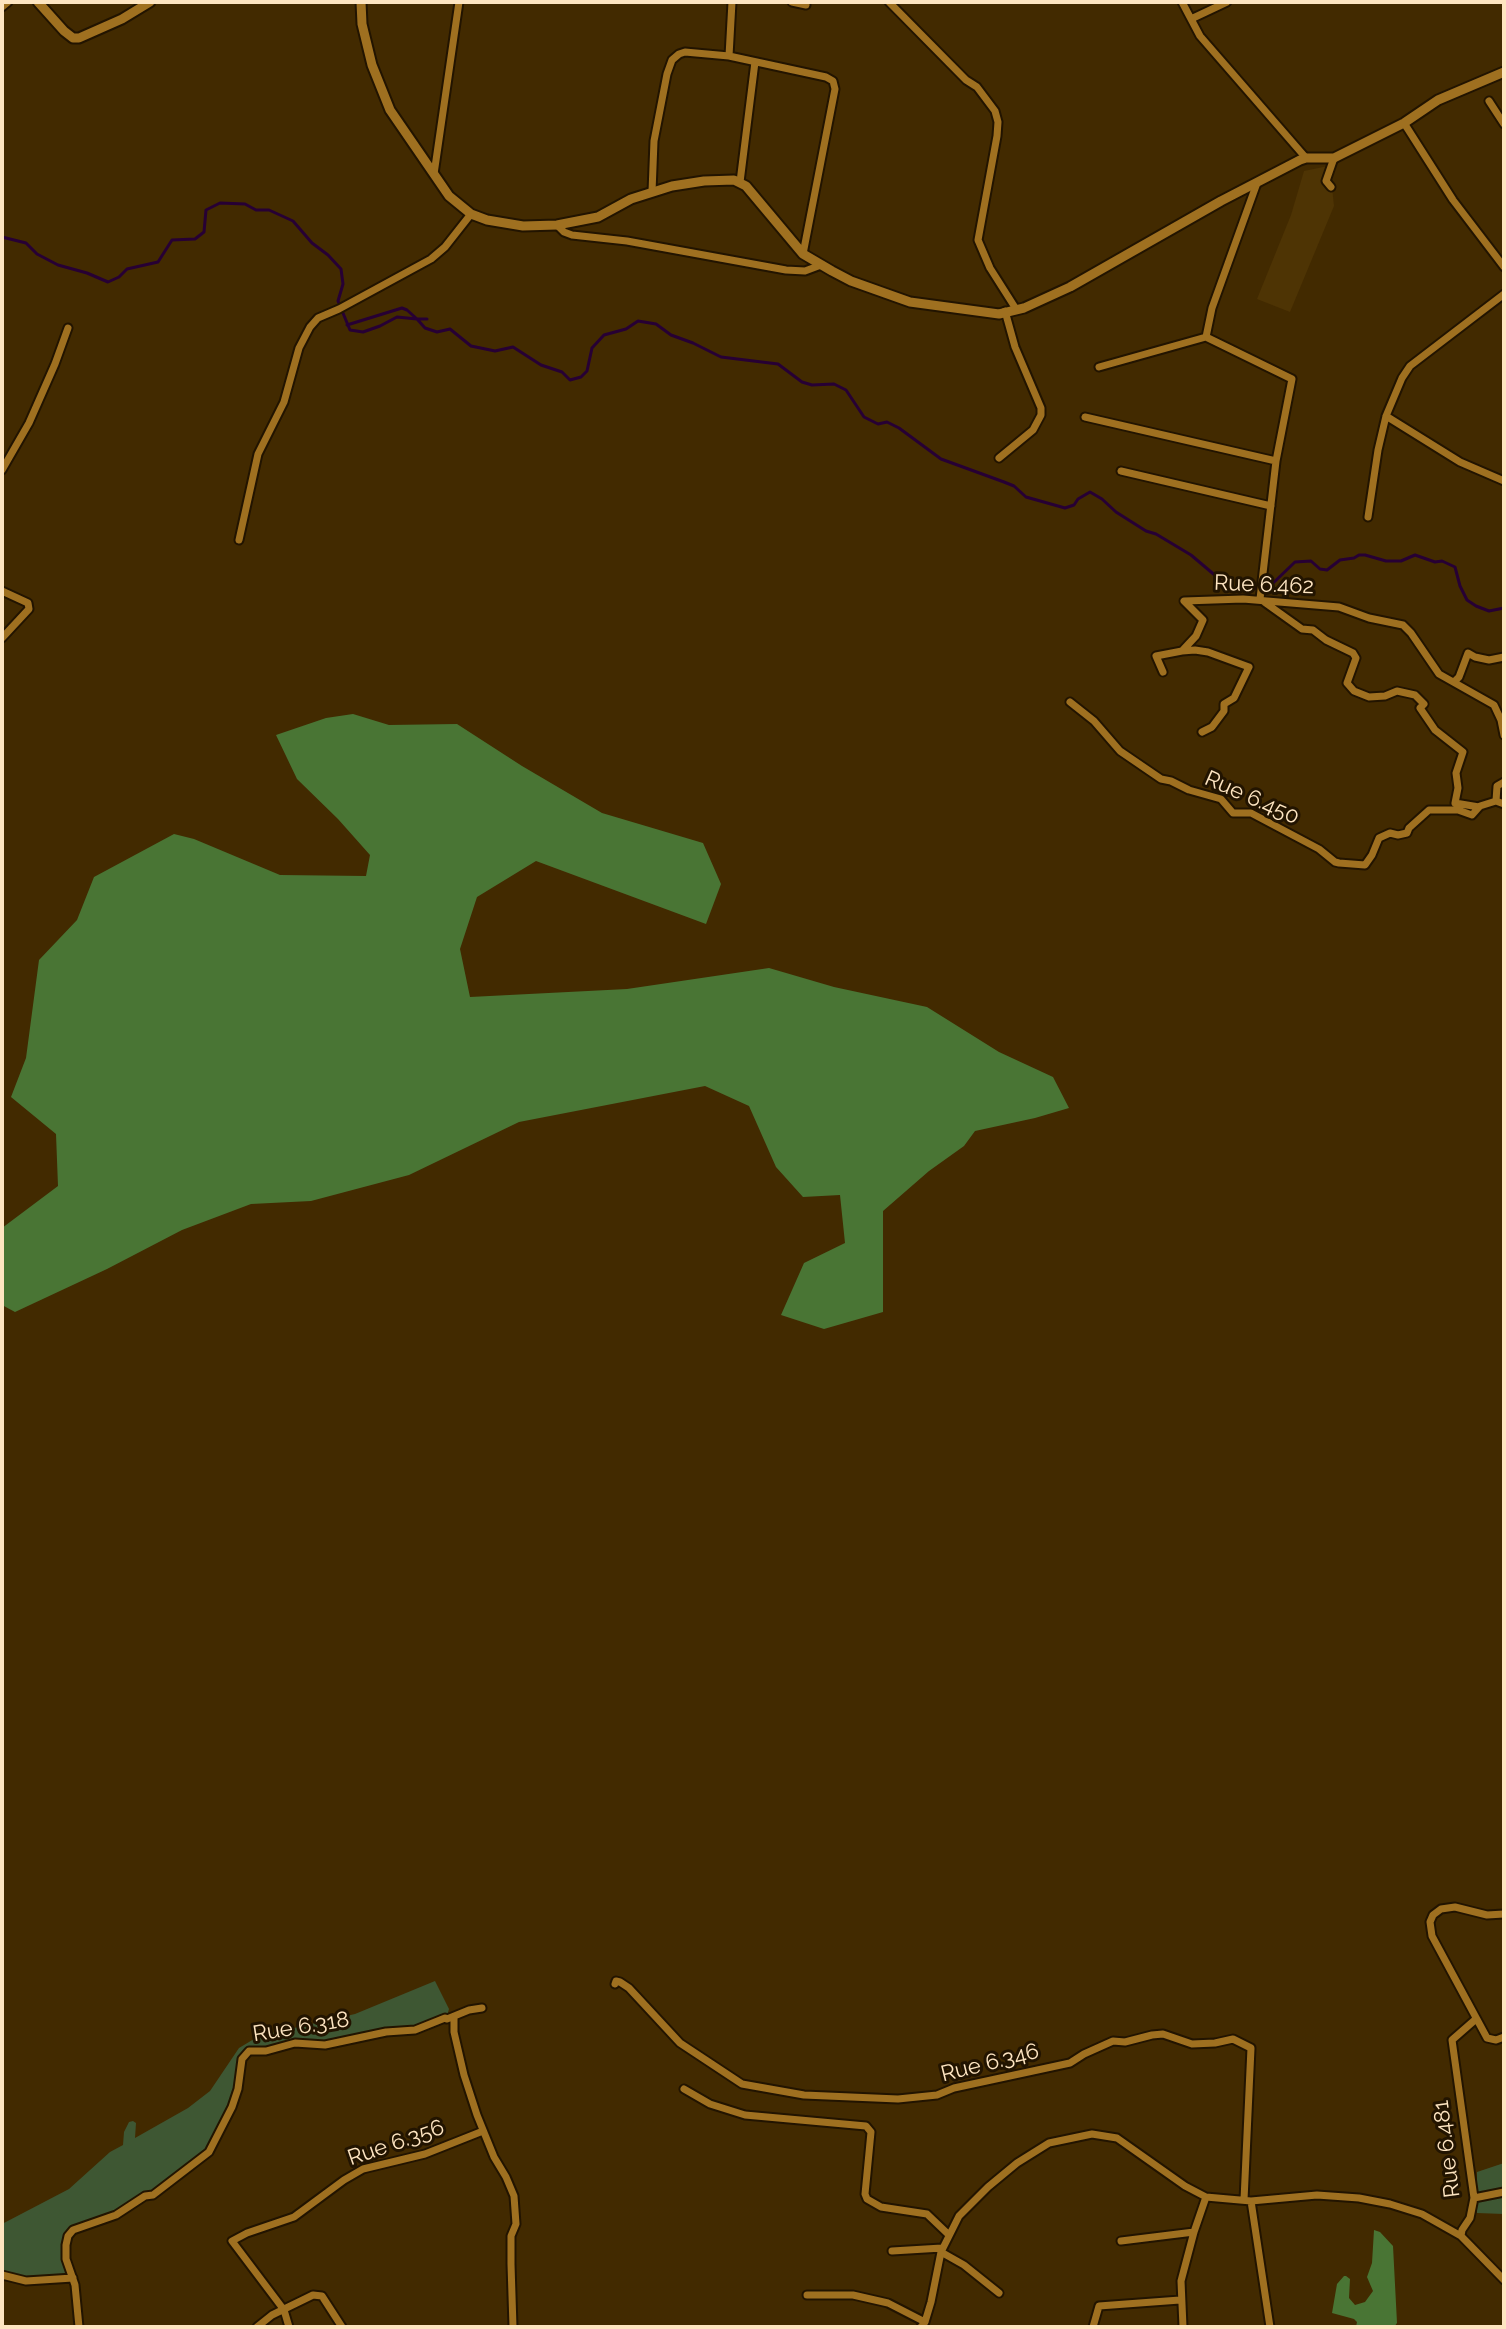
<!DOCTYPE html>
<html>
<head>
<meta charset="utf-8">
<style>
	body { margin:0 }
	#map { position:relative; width:1506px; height:2329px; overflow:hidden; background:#422a00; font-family:Raleway,sans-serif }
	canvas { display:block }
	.frame { position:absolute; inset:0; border:4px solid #fee5c1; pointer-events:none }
</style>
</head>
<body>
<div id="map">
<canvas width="1506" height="2329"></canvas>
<div class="frame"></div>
</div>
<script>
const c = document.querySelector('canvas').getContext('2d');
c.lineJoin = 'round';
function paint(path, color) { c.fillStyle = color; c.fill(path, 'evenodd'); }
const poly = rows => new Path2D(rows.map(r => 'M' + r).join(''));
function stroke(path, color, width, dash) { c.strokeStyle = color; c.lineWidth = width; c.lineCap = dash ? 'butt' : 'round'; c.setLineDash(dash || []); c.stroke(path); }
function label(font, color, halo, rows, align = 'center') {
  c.font = font + ' Raleway,sans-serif'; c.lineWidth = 6; c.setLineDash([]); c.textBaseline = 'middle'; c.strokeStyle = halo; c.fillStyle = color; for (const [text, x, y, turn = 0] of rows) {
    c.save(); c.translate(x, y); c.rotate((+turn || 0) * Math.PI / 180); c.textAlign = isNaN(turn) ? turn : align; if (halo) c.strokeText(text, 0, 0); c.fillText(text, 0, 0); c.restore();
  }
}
const built = poly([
	[1333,165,1331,177,1334,206,1290,312,1257,299,1291,215,1304,171]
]);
const green = poly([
	[435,1981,449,2009,447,2016,427,2026,325,2045,304,2043,245,2054,238,2089,209,2152,174,2181,116,2215,73,2230,66,2245,73,2278,26,2281,2,2275,2,2224,69,2189,110,2152,123,2145,124,2132,129,2122,133,2121,136,2123,135,2138,188,2108,210,2091,239,2048,259,2036,355,2014],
	[1504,2163,1504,2214,1477,2213,1477,2172]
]);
const forest = poly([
	[353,714,389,725,457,724,522,766,602,813,703,843,721,884,706,924,536,861,477,897,460,949,470,997,627,989,769,968,834,987,927,1007,999,1052,1053,1077,1069,1108,1035,1118,975,1131,964,1146,929,1171,883,1211,883,1312,824,1329,781,1315,804,1263,845,1243,840,1195,803,1197,776,1167,749,1106,705,1086,519,1122,409,1175,311,1201,251,1204,182,1230,107,1269,15,1312,2,1305,2,1228,58,1186,56,1134,11,1097,26,1058,39,960,77,920,94,877,174,834,194,839,280,875,366,876,370,855,338,819,297,779,276,735,326,718],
	[1374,2230,1380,2232,1393,2246,1397,2323,1394,2327,1356,2327,1357,2322,1354,2319,1332,2313,1337,2284,1344,2276,1346,2276,1350,2279,1349,2298,1355,2305,1365,2302,1373,2291,1367,2277,1372,2263]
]);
const stream = poly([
	[2,237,26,243,37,254,58,265,87,273,108,282,119,277,127,269,158,262,172,240,195,239,204,232,206,210,220,203,245,204,256,210,269,210,293,221,312,243,328,255,341,269,343,284,338,301,350,330,363,332,380,326,397,317,417,319,425,328,437,332,450,329,471,346,495,351,513,347,541,365,562,372,570,380,581,377,587,371,592,348,604,335,626,329,638,321,656,324,671,335,693,343,721,357,778,364,802,382,812,385,834,384,846,390,864,417,878,424,887,422,899,428,941,459,1004,482,1014,486,1026,497,1065,508,1074,505,1078,499,1090,492,1102,499,1116,512,1146,531,1156,534,1191,555,1217,577,1227,588,1244,590,1270,586,1295,562,1311,561,1320,569,1327,570,1340,560,1354,558,1359,555,1365,555,1386,561,1401,561,1415,555,1435,562,1442,561,1455,567,1460,586,1467,600,1476,606,1489,611,1504,608],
	[347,325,402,308,407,310,417,319,427,319]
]);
const minor = poly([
	[792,2,806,5],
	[889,2,966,80,977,87,995,111,998,122,997,136,978,240,990,268,1016,309],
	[1182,2,1200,36,1306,158],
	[2,7,8,2],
	[1191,19,1227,2],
	[729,56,732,2],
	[1489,101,1504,124],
	[1404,123,1453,200,1504,267],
	[434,174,459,2],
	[740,182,755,62],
	[1331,187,1326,181,1334,158],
	[652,192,654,141,667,74,672,60,679,54,685,52,729,56,826,77,833,81,835,89,803,254],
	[557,225,564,232,572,235,627,241,786,270,805,271,821,265],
	[1206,337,1212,308,1257,183],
	[1099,367,1206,337,1292,379,1276,461,1260,599,1302,629,1313,630,1326,640,1353,653,1356,658,1347,683,1354,691,1369,697,1385,696,1397,691,1415,695,1424,704,1420,708,1435,730,1463,752,1456,773,1458,788,1455,803,1479,807],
	[1386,416,1460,462,1504,481],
	[1085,417,1276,461],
	[999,458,1033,430,1041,415,1041,408,1015,347,1005,311],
	[2,470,29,423,55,364,68,328],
	[1121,471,1271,506],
	[1368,517,1378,450,1386,416,1402,378,1410,366,1504,294],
	[239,540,258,454,284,402,299,348,310,327,318,318,339,309,431,259,445,247,471,214],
	[2,591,28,603,29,609,2,638],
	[1163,672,1156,656,1182,651],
	[1454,682,1459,677,1468,653,1475,657,1489,660,1504,657],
	[1070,702,1094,721,1120,751,1161,779,1171,781,1189,790,1221,799,1233,813,1251,813,1319,849,1335,862,1339,863,1365,865,1372,855,1379,838,1390,833,1398,835,1407,833,1409,828,1429,810,1458,810,1472,815,1480,806,1496,801,1504,804],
	[1202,732,1212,727,1224,711,1224,704,1234,698,1249,667,1208,652,1195,650,1182,651,1196,636,1203,620,1184,601,1243,599,1339,607,1369,618,1403,625,1411,633,1439,674,1494,705,1501,720,1504,735],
	[1496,801,1497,786,1504,782],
	[1504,1914,1487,1915,1455,1907,1441,1909,1433,1915,1430,1922,1432,1936,1487,2038,1496,2040,1504,2037],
	[615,1984,616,1981,620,1982,629,1988,680,2043,742,2084,804,2095,898,2099,937,2095,954,2088,1070,2063,1084,2054,1113,2041,1125,2042,1152,2035,1163,2034,1192,2044,1215,2043,1233,2039,1251,2048,1244,2200],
	[454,2017,454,2032,464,2075,477,2115,494,2157,506,2177,514,2196,516,2224,511,2236,511,2264,513,2327],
	[684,2089,710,2104,745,2115,866,2126,871,2132,865,2194,867,2199,881,2207,927,2214,949,2235],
	[1474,2198,1504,2192],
	[1251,2201,1270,2327],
	[1461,2236,1462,2230,1470,2218,1474,2198,1452,2040,1476,2019],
	[1121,2241,1194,2232],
	[892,2251,942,2248],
	[941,2252,964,2265,999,2293],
	[2,2275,26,2281,73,2278],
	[807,2295,853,2295,888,2303,925,2322],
	[79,2327,75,2285,66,2259,66,2245,68,2236,73,2230,116,2215,145,2196,153,2195,209,2152,232,2107,238,2089,242,2059,249,2051,266,2051,295,2043,325,2045,386,2032,415,2030,445,2018,447,2019,469,2010,482,2008],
	[257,2327,272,2315,313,2295,322,2296,342,2327],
	[289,2327,284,2310,232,2241,247,2233,294,2217,344,2180,363,2169,425,2154,483,2131],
	[921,2327,925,2322,931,2302,941,2252,959,2216,988,2187,1017,2163,1049,2143,1092,2134,1117,2138,1185,2186,1206,2197,1251,2201,1317,2195,1359,2198,1390,2204,1422,2214,1461,2236,1504,2280],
	[1093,2327,1099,2306,1180,2300],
	[1183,2327,1181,2281,1194,2232,1206,2197]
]);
const tertiary = poly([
	[38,2,64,31,73,38,79,38,122,19,150,2],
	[361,2,362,24,372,65,390,110,449,196,471,214,487,220,523,226,557,225,598,217,631,199,672,186,704,181,734,180,746,186,803,254,832,271,851,281,910,302,999,314,1024,308,1070,287,1221,201,1300,160,1306,158,1334,158,1404,123,1438,100,1504,72]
]);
const streetNames = [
	["Rue 6.462",1264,585,2],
	["Rue 6.450",1252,798,24],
	["Rue 6.318",301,2027,-9],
	["Rue 6.346",990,2063,-14],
	["Rue 6.356",396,2143,-19],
	["Rue 6.481",1447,2149,-97]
];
paint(built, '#4e3404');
paint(green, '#3e5733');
paint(forest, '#497534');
stroke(stream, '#270034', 3);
stroke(minor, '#221400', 11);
stroke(tertiary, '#221400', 13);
stroke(minor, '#9f7020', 7);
stroke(tertiary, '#9f7020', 9);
label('22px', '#fee5c1', '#221400', streetNames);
</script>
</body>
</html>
